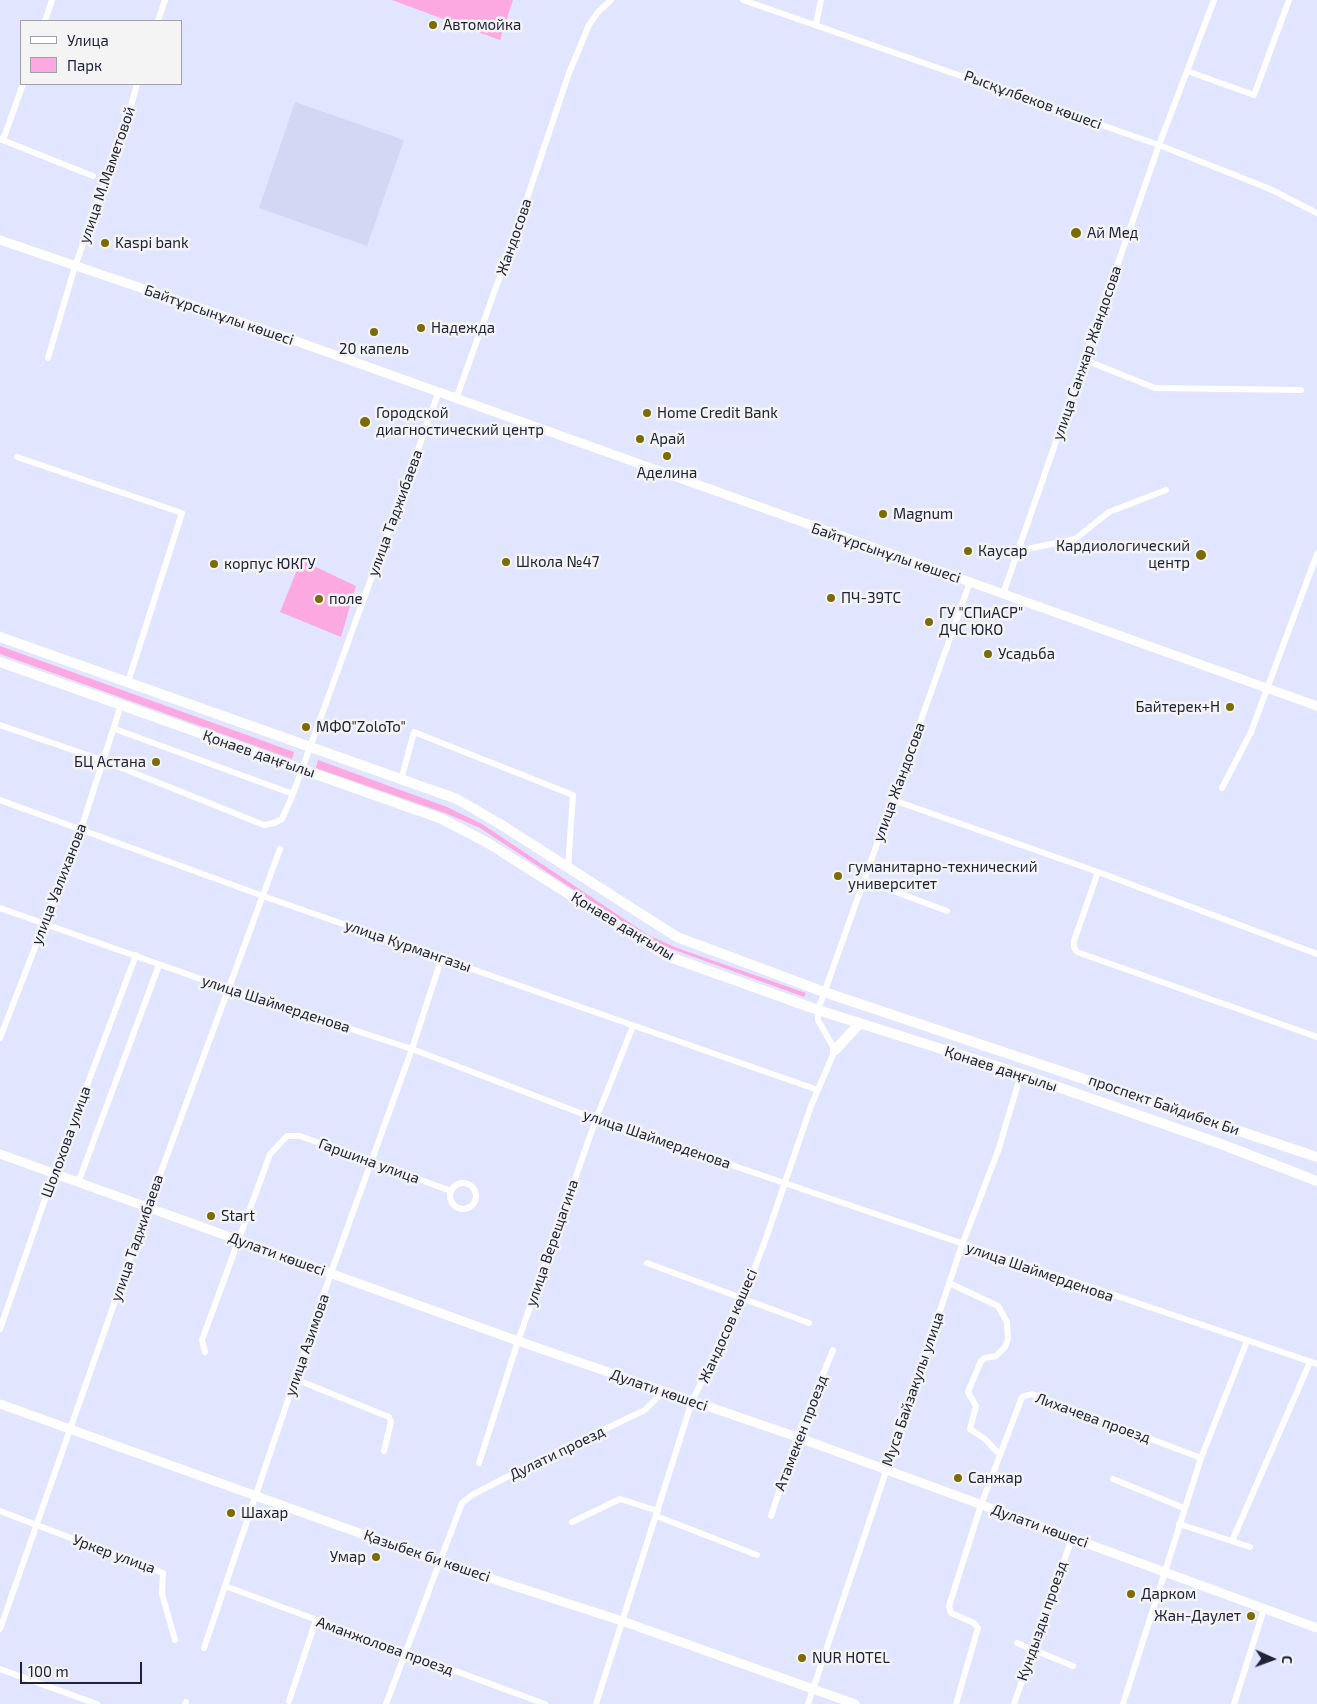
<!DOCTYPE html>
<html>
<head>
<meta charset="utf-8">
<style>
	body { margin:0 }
	#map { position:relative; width:1317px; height:1704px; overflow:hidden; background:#e1e5ff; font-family:"Exo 2",sans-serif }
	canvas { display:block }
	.legend { position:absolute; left:20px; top:20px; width:162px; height:65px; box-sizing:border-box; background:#f4f4f4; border:1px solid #9fa0aa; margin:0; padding:6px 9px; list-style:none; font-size:15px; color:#20223a }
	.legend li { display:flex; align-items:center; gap:10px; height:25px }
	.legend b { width:25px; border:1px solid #9fa0aa }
	.north { position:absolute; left:1247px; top:1634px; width:50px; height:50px; -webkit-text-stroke:4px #f4f4f4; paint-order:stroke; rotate:92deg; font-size:14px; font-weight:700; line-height:20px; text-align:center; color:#20223a }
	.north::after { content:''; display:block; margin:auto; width:18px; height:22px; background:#20223a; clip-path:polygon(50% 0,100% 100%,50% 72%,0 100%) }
	.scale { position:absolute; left:20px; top:1662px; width:122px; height:22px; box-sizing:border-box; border:2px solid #20223a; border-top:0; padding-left:6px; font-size:15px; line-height:18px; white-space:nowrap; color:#20223a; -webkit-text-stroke:4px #f4f4f4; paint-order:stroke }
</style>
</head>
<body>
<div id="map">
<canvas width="1317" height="1704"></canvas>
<ul class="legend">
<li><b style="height:6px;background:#fff"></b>Улица</li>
<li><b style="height:14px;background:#fca9e1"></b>Парк</li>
</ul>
<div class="north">С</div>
<div class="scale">100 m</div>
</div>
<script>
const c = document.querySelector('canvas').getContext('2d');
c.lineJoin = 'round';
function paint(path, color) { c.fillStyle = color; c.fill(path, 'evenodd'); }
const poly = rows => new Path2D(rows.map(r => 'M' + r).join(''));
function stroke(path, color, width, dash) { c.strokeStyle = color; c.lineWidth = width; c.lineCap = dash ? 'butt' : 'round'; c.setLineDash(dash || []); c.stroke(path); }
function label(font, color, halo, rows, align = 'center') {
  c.font = font + ' "Exo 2",sans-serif'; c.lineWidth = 5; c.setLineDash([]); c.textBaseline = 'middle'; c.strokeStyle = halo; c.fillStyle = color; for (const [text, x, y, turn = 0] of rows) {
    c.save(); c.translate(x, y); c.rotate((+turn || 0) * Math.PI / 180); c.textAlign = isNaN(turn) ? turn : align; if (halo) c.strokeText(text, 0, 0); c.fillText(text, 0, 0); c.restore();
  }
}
const built = poly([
	[295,102,404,140,367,246,259,208]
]);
const green = poly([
	[392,0,513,0,500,40],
	[301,560,356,586,341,637,280,612],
	[0,646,294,752,292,759,0,654],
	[318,760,447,807,482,824,648,935,677,948,806,993,804,997,661,945,638,932,480,828,445,813,316,768]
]);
const minor = poly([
	[743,0,1159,145,1270,189,1317,213],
	[45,21,52,0],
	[158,21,165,0],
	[816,24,821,0],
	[1187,71,1254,95,1289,0],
	[0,139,93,176],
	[3,140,23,84],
	[48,358,75,266,123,135,137,84],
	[1085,360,1155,388,1301,390],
	[456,399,515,234,569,73,589,25,598,12,611,0],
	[17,457,182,513,128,682],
	[1018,551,1075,539,1109,512,1166,490],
	[1003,594,1159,145,1214,0],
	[0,725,102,760,264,825,274,823,282,819,293,794],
	[115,729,293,794,438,394],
	[401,780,414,732,573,795,568,868],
	[1222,788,1251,732,1317,554],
	[0,800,263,896,818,1090],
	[893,800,1098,872,1074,941,1074,947,1077,952,1317,1037],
	[1098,872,1317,954],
	[864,880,947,911],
	[0,908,229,989,412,1049,596,1119,1317,1364],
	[0,1038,81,829,121,705],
	[78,1183,159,965],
	'450 1196a13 13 0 1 1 26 0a13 13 0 1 1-26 0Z',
	[647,1263,809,1323],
	[949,1283,998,1306,1007,1322,1008,1339,1005,1347,996,1356,985,1358,981,1361,968,1392,976,1406,970,1429,985,1439,1000,1455],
	[0,1329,54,1173,136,955],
	[205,1352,202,1340,270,1154,287,1136,300,1136,451,1191],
	[295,1379,389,1417,391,1422,384,1451],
	[479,1463,518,1341,596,1119,633,1026],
	[1113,1479,1184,1508],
	[0,1511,163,1573,162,1594,175,1640],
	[656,1516,757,1555],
	[771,1516,797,1437,833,1350],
	[572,1522,620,1499,658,1511],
	[1179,1524,1250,1547],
	[1232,1541,1310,1362],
	[225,1586,545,1704],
	[0,1629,148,1207,280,849],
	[1017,1643,1073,1666],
	[204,1648,331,1273,412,1049,442,957],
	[0,1669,97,1704],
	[289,1701,316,1620],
	[185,1704,186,1702],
	[386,1704,462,1503,472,1495,532,1464,645,1410,663,1392],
	[596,1704,692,1401,743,1298,765,1241,811,1106,835,1050,818,1020,818,1010,970,582],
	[808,1704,962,1245,998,1151,1021,1074],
	[956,1704,978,1628,974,1623,951,1613,949,1606,981,1505,1022,1397,1032,1394,1201,1458],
	[1014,1704,1072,1538],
	[1123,1704,1201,1458,1247,1341],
	[1234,1704,1264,1609]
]);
const secondary = poly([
	[0,240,282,336,1317,706],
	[0,1154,518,1341,797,1437,1317,1628],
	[0,1404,440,1562,622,1621,855,1704]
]);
const primary = poly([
	[0,637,457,799,500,824,677,937,824,992,1317,1157],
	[0,662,442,819,488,843,667,956,818,1010,1021,1074,1221,1144,1317,1181],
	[835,1050,860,1023]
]);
const markers = [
	[433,25,5,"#7a6b03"],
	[1076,233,6,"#7a6b03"],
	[105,243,5,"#7a6b03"],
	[421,328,5,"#7a6b03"],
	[374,332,5,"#7a6b03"],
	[647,413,5,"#7a6b03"],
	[365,422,6,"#7a6b03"],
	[640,439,5,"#7a6b03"],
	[667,456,5,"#7a6b03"],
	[883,514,5,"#7a6b03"],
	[968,551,5,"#7a6b03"],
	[1201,555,6,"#7a6b03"],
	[506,562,5,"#7a6b03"],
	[214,564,5,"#7a6b03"],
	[831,598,5,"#7a6b03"],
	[319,599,5,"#7a6b03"],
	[929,622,5,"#7a6b03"],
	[988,654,5,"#7a6b03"],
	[1230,707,5,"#7a6b03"],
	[306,727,5,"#7a6b03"],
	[156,762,5,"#7a6b03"],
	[838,876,5,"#7a6b03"],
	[211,1216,5,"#7a6b03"],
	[958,1478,5,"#7a6b03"],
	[231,1513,5,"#7a6b03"],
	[376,1557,5,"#7a6b03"],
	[1131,1594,5,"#7a6b03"],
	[1251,1616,5,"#7a6b03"],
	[802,1658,5,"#7a6b03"]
];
const poiNames = [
	["Автомойка",443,25],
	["Ай Мед",1087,233],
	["Kaspi bank",115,243],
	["Надежда",431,328],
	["20 капель",374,349,"center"],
	["Городской",376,413],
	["диагностический центр",376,430],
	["Home Credit Bank",657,413],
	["Арай",650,439],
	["Аделина",667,473,"center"],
	["Magnum",893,514],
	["Кардиологический",1190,546,"right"],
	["центр",1190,563,"right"],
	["Каусар",978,551],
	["Школа №47",516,562],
	["корпус ЮКГУ",224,564],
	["ПЧ-39ТС",841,598],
	["поле",329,599],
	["ГУ \"СПиАСР\"",939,613],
	["ДЧС ЮКО",939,630],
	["Усадьба",998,654],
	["Байтерек+Н",1220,707,"right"],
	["МФО\"ZoloTo\"",316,727],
	["БЦ Астана",146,762,"right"],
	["гуманитарно-технический",848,867],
	["университет",848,884],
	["Start",221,1216],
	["Санжар",968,1478],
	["Шахар",241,1513],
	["Умар",366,1557,"right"],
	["Дарком",1141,1594],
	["Жан-Даулет",1241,1616,"right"],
	["NUR HOTEL",812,1658]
];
const streetNames = [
	["Рысқұлбеков көшесі",1033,100,20],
	["улица М.Маметовой",107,175,-71],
	["Жандосова",514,237,-71],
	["Байтұрсынұлы көшесі",219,315,19],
	["улица Санжар Жандосова",1087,353,-71],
	["улица Таджибаева",395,513,-70],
	["Байтұрсынұлы көшесі",886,553,19],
	["Қонаев даңғылы",259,754,19],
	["улица Жандосова",899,782,-70],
	["улица Уалиханова",59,884,-69],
	["Қонаев даңғылы",623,926,31],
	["улица Курмангазы",408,946,19],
	["улица Шаймерденова",276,1004,18],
	["Қонаев даңғылы",1001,1069,18],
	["проспект Байдибек Би",1164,1105,19],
	["улица Шаймерденова",657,1139,19],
	["Шолохова улица",66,1142,-70],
	["Гаршина улица",369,1161,20],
	["улица Таджибаева",137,1238,-71],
	["улица Верещагина",552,1243,-71],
	["Дулати көшесі",277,1254,20],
	["улица Шаймерденова",1040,1272,19],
	["Жандосов көшесі",728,1326,-66],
	["улица Азимова",307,1345,-71],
	["Муса Байзакулы улица",913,1389,-71],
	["Дулати көшесі",659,1390,19],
	["Лихачева проезд",1093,1418,20],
	["Атамекен проезд",801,1433,-69],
	["Дулати проезд",557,1453,-26],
	["Дулати көшесі",1040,1526,20],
	["Уркер улица",114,1554,20],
	["Қазыбек би көшесі",427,1556,19],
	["Кундызды проезд",1042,1621,-71],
	["Аманжолова проезд",385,1646,20]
];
paint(built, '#d3d7f4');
paint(green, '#fca9e1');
stroke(minor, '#fff', 6);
stroke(secondary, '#fff', 9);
stroke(primary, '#fff', 10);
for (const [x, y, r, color] of markers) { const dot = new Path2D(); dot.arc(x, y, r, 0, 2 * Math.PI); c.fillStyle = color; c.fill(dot); stroke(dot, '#f4f4f4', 2); }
label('15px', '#20223a', '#f4f4f4', poiNames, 'left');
label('15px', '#20223a', '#f4f4f4', streetNames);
</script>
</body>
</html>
